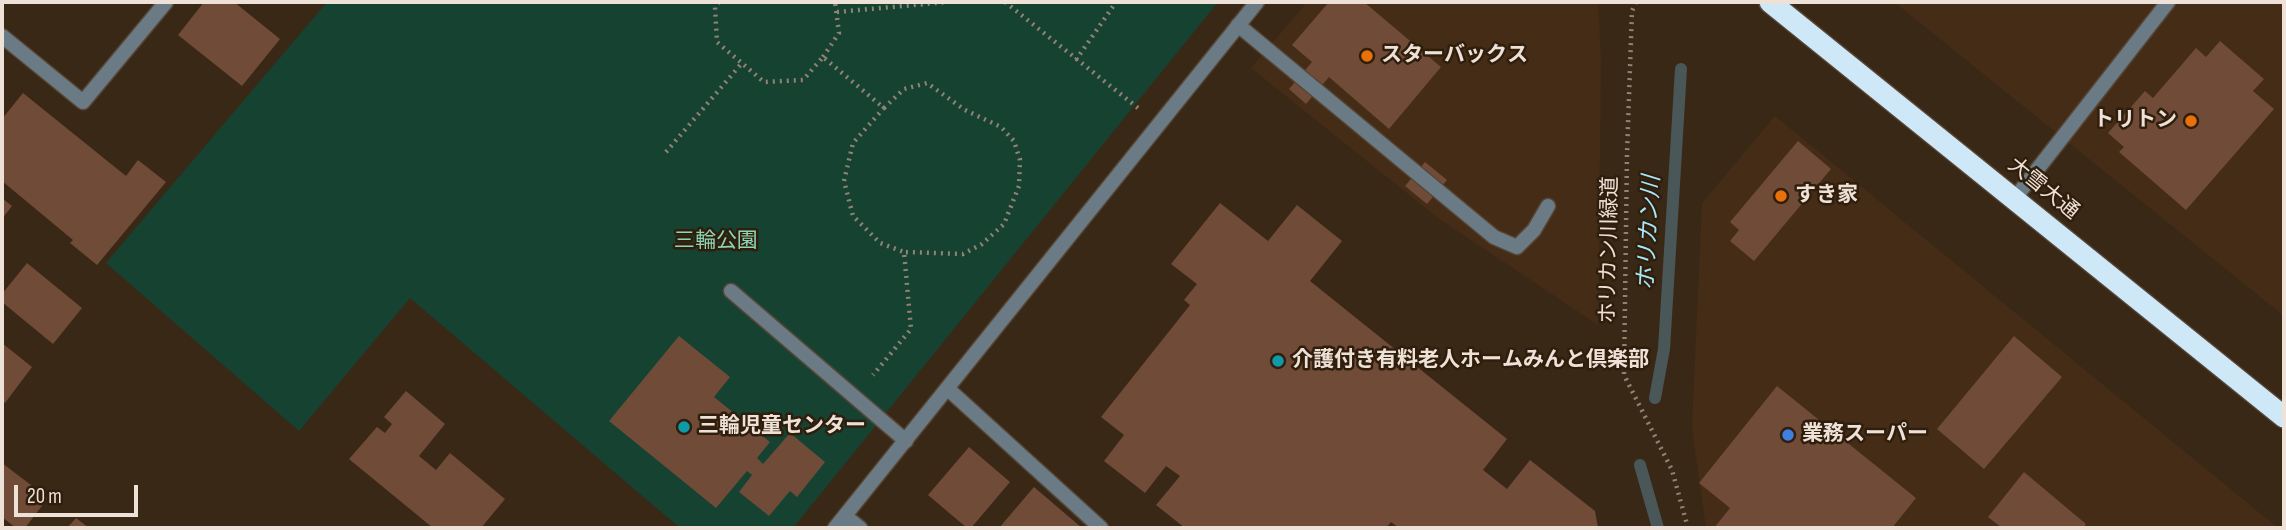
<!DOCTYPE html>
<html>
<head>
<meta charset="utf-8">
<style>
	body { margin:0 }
	#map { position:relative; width:2286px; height:530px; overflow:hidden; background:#3a2817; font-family:"Sofia Sans Condensed",sans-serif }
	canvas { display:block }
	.frame { position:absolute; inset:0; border:4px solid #eee1d7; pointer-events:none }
	.scale { position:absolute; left:14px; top:485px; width:124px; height:32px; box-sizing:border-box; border:4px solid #eee1d7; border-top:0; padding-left:9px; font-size:21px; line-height:24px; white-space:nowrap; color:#eee1d7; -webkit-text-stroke:5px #301e0d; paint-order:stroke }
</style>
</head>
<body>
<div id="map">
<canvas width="2286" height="530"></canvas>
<div class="frame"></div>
<div class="scale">20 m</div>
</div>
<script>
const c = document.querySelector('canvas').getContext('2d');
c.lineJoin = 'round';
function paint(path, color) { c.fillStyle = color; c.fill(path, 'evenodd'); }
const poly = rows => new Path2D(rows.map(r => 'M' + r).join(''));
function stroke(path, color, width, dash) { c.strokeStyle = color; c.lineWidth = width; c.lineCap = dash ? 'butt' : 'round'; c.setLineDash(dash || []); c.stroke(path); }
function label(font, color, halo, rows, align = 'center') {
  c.font = font + ' "Sofia Sans Condensed","Noto Sans JP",sans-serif'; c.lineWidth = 5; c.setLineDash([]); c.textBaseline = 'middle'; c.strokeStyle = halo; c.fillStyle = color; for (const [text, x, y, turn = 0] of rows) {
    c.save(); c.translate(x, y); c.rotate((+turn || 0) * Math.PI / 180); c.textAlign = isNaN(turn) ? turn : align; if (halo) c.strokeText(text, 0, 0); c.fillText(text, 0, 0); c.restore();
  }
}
const built = poly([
	[1307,2,1598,2,1601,60,1598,325,1438,218,1251,68],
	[1894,2,2284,2,2284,316],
	[1775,116,2278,528,1706,528,1692,428,1702,203]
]);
const green = poly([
	[327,2,1218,2,793,528,680,528,410,298,299,431,106,263]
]);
const stream = poly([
	[1655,398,1664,349,1681,69],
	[1640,465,1658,528]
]);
const building = poly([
	[204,2,234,2,280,39,242,86,178,35],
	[1329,2,1364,2,1441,67,1389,129,1329,77,1306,104,1289,89,1312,62,1292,45],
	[2220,41,2264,79,2253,91,2274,109,2186,210,2119,152,2124,147,2108,133,2145,91,2153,98,2196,48,2206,57],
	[23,93,126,176,138,160,166,182,97,265,70,243,73,240,2,181,2,119],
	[1798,141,1831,169,1754,261,1730,241,1739,230,1730,222],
	[1425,162,1447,180,1427,204,1405,186],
	[2,198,12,206,2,219],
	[1220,203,1268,241,1297,205,1342,241,1310,281,1507,439,1483,470,1507,489,1530,460,1595,511,1598,528,1399,528,1391,522,1386,528,1185,528,1156,505,1180,476,1166,466,1145,493,1104,461,1124,435,1101,417,1190,305,1184,300,1197,284,1171,264],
	[27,263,82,308,53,344,2,302,2,294],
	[679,336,730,377,714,397,770,442,757,458,763,464,790,433,825,462,797,497,790,491,769,516,739,492,752,475,747,471,716,508,609,421],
	[2014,336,2062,377,1984,469,1937,429],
	[2,343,32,367,5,403,2,401],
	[1777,386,1916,498,1892,528,1714,528,1730,508,1699,483],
	[406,391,445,424,419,456,436,470,450,453,505,499,481,528,433,528,349,459,377,427,385,433,392,424,384,417],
	[969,447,1010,482,971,528,967,528,928,495],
	[2,463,48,498,25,528,16,528,2,517],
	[2024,472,2086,524,2083,528,2002,528,1988,517],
	[1034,487,1082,528,999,528],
	[76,518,89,528,67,528]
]);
const path = poly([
	[719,2,715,7,717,42,764,82,803,80,823,57,884,108,853,143,844,181,853,216,880,243,904,252,911,329,873,375],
	[1005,2,1138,108],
	[1636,2,1632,11,1627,154,1624,375,1672,470,1688,528],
	[837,12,947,2],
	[823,57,839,33,835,2],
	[1076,60,1116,2],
	[884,108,904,89,927,83,965,110,1001,127,1014,141,1020,160,1019,186,1004,224,982,244,963,254,904,252],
	[666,152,742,63]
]);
const lane = poly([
	[1238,25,1494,237,1517,247,1534,230,1548,206],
	[731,291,906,441],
	[948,389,1101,528]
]);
const street = poly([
	[2,36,83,102,166,2],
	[2015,198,2168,2],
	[845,516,860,528],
	[835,528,1257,2]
]);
const highway = poly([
	[1770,2,2284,417]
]);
const markers = [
	[1367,56,7,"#e8710a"],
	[2191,121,7,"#e8710a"],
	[1781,196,7,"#e8710a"],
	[1278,361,7,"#0f9aa8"],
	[684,427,7,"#0f9aa8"],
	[1788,435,7,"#3f7fe0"]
];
const poiNames = [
	["スターバックス",1381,56],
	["トリトン",2177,121,"right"],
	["すき家",1795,196],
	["介護付き有料老人ホームみんと倶楽部",1292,361],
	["三輪児童センター",698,427],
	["業務スーパー",1802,435]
];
const streetNames = [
	["大雪大通",2043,189,39],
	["ホリカン川緑道",1610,250,-89]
];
const parkNames = [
	["三輪公園",716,242]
];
const waterNames = [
	["ホリカン川",1650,233,-87]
];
paint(built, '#442c16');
paint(green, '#164231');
stroke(stream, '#495759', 12);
paint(building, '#704b38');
stroke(lane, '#574636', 17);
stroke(street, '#574636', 17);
stroke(highway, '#574636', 24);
stroke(path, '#928275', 4.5, [2, 5]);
stroke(lane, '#6a7b86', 14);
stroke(street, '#6a7b86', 14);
stroke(highway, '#cfe8f8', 21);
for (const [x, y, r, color] of markers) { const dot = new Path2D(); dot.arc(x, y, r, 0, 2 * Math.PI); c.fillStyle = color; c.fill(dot); stroke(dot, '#301e0d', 2.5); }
label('bold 21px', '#eee1d7', '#301e0d', poiNames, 'left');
label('21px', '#eee1d7', '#301e0d', streetNames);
label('21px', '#8cd6b6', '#301e0d', parkNames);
label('italic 23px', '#a6e8fb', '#301e0d', waterNames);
</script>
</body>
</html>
